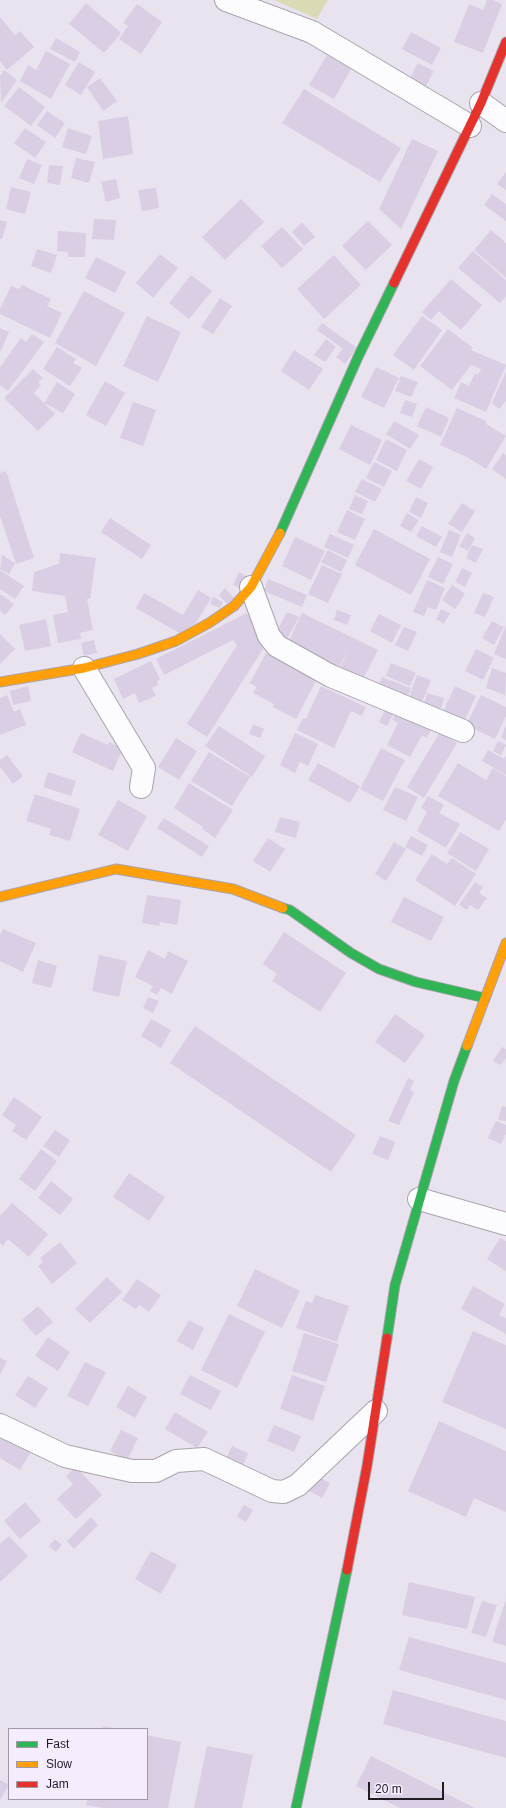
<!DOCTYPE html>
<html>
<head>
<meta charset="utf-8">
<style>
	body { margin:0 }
	#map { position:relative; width:506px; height:1808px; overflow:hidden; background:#e9e3ef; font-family:Arial,sans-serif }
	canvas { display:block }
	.legend { position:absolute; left:8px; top:1728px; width:140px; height:72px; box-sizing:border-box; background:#f5ecfe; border:1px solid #a099a7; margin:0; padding:5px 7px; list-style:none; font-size:12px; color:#201c24 }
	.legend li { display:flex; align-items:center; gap:8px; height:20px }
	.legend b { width:20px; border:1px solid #a099a7 }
	.scale { position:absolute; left:368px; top:1782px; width:76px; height:18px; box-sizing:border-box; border:2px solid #201c24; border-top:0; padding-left:5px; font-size:12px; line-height:14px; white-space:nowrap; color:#201c24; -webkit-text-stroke:3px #f5ecfe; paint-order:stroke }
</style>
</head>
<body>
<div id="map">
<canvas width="506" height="1808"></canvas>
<ul class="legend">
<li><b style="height:5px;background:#30b455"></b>Fast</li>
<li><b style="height:5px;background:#ff9f0a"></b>Slow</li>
<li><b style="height:5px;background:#e5322d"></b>Jam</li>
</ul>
<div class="scale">20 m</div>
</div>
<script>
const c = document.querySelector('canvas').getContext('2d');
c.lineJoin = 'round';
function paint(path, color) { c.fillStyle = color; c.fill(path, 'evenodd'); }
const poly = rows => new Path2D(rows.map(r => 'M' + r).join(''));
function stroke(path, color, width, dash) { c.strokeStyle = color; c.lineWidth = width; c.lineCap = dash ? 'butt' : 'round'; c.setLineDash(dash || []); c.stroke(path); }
const green = poly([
	[274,0,328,0,317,19]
]);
const building = poly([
	[487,0,493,0,502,4,483,53,454,42,469,4,483,10],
	[86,3,121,33,104,53,69,24],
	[137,4,162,22,141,54,119,39,128,26,123,23],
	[0,17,15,35,20,31,34,47,7,70,0,61],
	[411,32,441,48,432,65,402,49],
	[56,38,80,52,75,62,50,49],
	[46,51,70,64,51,99,20,81,28,65,36,70],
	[327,55,351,69,334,99,309,85],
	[79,62,95,72,81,95,65,85],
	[418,63,434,71,426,86,410,78],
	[4,70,17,80,1,103,0,76],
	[100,78,117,101,103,111,87,87],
	[19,87,45,107,31,126,4,106],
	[304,89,401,148,380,182,282,123],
	[47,111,65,123,55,138,37,125],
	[128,116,133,154,103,159,98,121],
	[25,128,46,142,35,158,14,143],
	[68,128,92,136,86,154,62,147],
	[412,139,438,151,401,229,379,209],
	[76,158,95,162,89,183,71,178],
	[27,159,42,165,34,184,19,178],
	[49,165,63,166,60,185,47,183],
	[506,172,506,190,497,184],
	[116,179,120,198,106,202,101,182],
	[11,187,31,192,25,214,6,209],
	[156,188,159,208,142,211,138,190],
	[492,194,506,204,506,221,484,205],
	[241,199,264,222,225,260,202,237],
	[94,219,116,220,114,240,92,239],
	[0,220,7,222,2,239,0,239],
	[368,221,392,245,366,270,342,246],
	[302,222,315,237,304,246,292,232],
	[282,227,303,249,282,268,261,246],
	[491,230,506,243,506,278,474,250],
	[58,231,86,233,85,257,68,257,68,252,57,251],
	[37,249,57,255,51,273,31,266],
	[473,251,506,280,506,296,500,303,458,268],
	[160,254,178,268,153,298,136,283],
	[334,255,361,285,324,319,297,289],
	[96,257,126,272,115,293,85,278],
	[191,275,212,291,189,319,169,303],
	[451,279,482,305,461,330,439,311,431,320,422,312],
	[22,285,51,299,47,306,62,313,50,338,0,314,0,309,11,286,19,289],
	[84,291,125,313,96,366,55,343],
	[220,298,232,306,213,334,201,327],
	[147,316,181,332,158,382,123,366],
	[422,316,442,330,414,370,393,355],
	[322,323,357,348,345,364,336,357,343,349,317,330],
	[0,328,9,332,1,351,0,351],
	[448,329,473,348,471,350,506,365,486,412,454,398,461,382,469,386,475,373,478,375,481,369,471,365,452,390,420,366],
	[32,334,44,342,8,391,0,385,0,367,21,338,26,342],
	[326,339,336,347,325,362,314,355],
	[57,347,76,359,73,363,82,368,70,386,43,369],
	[294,350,323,369,309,390,281,371],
	[376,367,399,378,384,408,361,397],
	[33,369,43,378,38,382,41,385,34,393,55,414,38,431,4,398],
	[506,371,506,401,499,409,492,403],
	[401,376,418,382,411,397,395,391],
	[105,381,125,393,106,426,86,415],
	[57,382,75,394,63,413,44,403],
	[405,400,417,404,412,417,400,413],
	[133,402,156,410,143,446,120,438],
	[426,407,449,418,441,437,417,426],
	[457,408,486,421,486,424,506,436,486,469,467,457,440,445],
	[394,421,419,435,410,449,386,434],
	[351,425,382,440,370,465,339,449],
	[386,439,407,450,397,471,376,460],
	[503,453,506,455,506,479,492,469],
	[419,459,433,467,421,489,406,481],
	[374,462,392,471,384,487,366,478],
	[6,471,34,558,16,564,0,516,0,473],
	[362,479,382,489,375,502,355,492],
	[355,495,368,501,362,514,349,509],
	[416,497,428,503,421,518,409,512],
	[462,503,475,511,462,532,448,524],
	[347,510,365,519,355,540,337,532],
	[407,513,419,520,411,532,400,526],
	[110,518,151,545,142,559,101,532],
	[422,526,442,537,436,547,416,536],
	[374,529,430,559,411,595,355,565],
	[449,530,461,535,452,557,440,552],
	[467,533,475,538,468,551,459,546],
	[330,534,354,545,348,558,324,547],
	[295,537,325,551,311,580,282,566],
	[472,545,483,549,476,563,466,558],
	[328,550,347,560,341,572,321,562],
	[60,553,96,558,90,599,87,599,93,630,80,633,81,639,58,643,53,615,68,612,65,596,32,591,34,572,59,564],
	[2,555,15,563,9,574,0,569],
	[438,557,453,564,443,584,428,577],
	[322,565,342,574,328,603,308,594],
	[462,568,472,573,465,587,455,582],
	[0,570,24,586,15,599,0,589],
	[239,572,248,577,242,589,233,585],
	[268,579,307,595,302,607,264,591],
	[427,580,445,588,436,610,428,607,424,616,413,612],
	[452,585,465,594,455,609,442,600],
	[225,588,234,598,227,604,219,595],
	[198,590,211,598,196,623,179,633,136,608,144,593,183,615],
	[483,593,494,597,485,617,474,613],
	[0,594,14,604,5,615,0,611],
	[213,597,223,602,220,608,210,604],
	[441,609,450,613,444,624,436,619],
	[337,610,351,615,347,625,334,620],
	[287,612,299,617,285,643,274,637],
	[247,613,268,641,207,737,187,724,237,645,233,640,164,675,156,659],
	[302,613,378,650,361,683,338,672,349,648,338,669,286,647],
	[379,614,401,625,392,643,370,631],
	[46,619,51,646,25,651,19,625],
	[492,621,504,627,494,645,482,638],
	[506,625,506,659,494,654],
	[404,627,417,632,408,651,395,645],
	[0,634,15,649,0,664],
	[94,640,97,653,84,656,81,643],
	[476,649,494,658,483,680,465,671],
	[266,653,317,679,296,719,273,707,274,704,253,693,257,687,250,683],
	[151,661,160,679,157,681,158,685,152,688,156,696,139,703,135,693,123,699,114,679],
	[391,663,416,673,410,686,386,676],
	[492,668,506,673,505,695,486,688],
	[417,675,431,680,422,702,409,697],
	[382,677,411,688,406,701,377,690],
	[28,686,31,701,13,705,10,691],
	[321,686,366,707,362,716,351,711,334,748,297,730,303,718,306,719],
	[455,686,476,696,464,722,443,712],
	[427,693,444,698,440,712,423,707],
	[7,695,14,712,20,709,26,725,0,735,0,698],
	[481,695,506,707,506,716,495,739,466,725],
	[387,706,395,710,387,726,379,722],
	[398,710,432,728,427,738,422,735,410,757,387,745,398,723,392,720],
	[253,724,264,729,260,738,249,734],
	[506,725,506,740,501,738],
	[219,726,265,756,252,777,205,746],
	[440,732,457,743,424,798,407,787],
	[81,733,108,745,109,742,123,748,113,771,72,752],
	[295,733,318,744,308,766,300,762,295,773,280,765],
	[176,738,197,751,179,780,158,767],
	[498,741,506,745,501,755,493,751],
	[381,748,405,760,383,801,360,789],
	[488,750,504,759,506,756,506,775,482,761],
	[209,752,250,777,232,806,191,781],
	[7,755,23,776,13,784,0,767,0,760],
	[318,763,360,786,350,803,308,780],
	[458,763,486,780,493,768,506,776,506,819,499,831,438,796],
	[48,772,76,781,71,796,43,787],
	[189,783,233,810,215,838,202,829,203,827,174,808],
	[395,787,418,797,406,821,383,810],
	[35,794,80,809,70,841,49,835,51,829,26,821],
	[428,796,444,805,439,813,460,824,446,848,417,831,427,812,421,808],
	[118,800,147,816,128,851,98,835],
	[280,817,300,822,296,838,275,832],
	[164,818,209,846,202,857,157,828],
	[460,832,489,849,476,871,447,853],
	[411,836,428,845,422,856,405,847],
	[268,838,285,849,270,872,253,861],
	[394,842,406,849,386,881,375,874],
	[432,854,447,864,452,858,476,874,455,906,415,880],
	[475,882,483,887,479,893,487,898,478,910,470,905,467,910,459,905],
	[147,895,181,900,177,925,160,922,159,926,142,923],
	[404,897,444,917,431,941,391,922],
	[3,929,36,943,23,972,0,961,0,935],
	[284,932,346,973,320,1012,272,981,277,974,263,964],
	[148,950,165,959,168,951,188,961,172,994,161,988,157,995,150,991,153,986,135,977],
	[99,955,127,961,119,997,92,991],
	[38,960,57,966,51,988,32,983],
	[148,997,159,1001,153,1013,143,1008],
	[395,1014,425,1035,405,1063,375,1042],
	[151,1019,171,1030,161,1048,141,1036],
	[195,1026,356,1135,331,1172,170,1063],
	[502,1047,506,1049,506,1058,501,1065,493,1061],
	[408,1078,414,1081,410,1090,414,1092,399,1125,388,1121],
	[14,1097,42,1117,26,1140,12,1131,16,1125,2,1115],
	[502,1106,506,1107,506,1121,498,1120],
	[496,1121,506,1125,506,1134,501,1144,488,1138],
	[55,1130,70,1140,59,1157,43,1146],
	[380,1136,395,1142,388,1160,372,1154],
	[41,1149,57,1161,35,1191,19,1179],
	[129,1173,165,1197,149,1221,113,1197],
	[51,1181,73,1199,60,1215,38,1198],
	[12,1203,48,1234,29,1257,8,1239,3,1246,0,1243,0,1216],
	[500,1238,506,1241,506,1271,487,1259],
	[60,1242,77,1263,52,1284,38,1266,43,1262,40,1258],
	[255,1269,300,1291,282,1328,237,1306],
	[107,1277,122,1292,90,1323,75,1309],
	[137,1279,161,1295,149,1312,139,1305,136,1309,122,1300],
	[473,1286,505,1304,499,1315,506,1318,506,1334,461,1309],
	[315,1295,349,1306,337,1342,296,1328,306,1301,312,1303],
	[38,1306,53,1322,36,1336,22,1320],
	[229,1314,265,1332,237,1388,201,1370],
	[189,1320,204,1328,193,1350,177,1341],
	[473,1331,506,1345,506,1429,442,1402],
	[304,1333,339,1344,326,1382,292,1371],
	[48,1337,70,1352,58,1371,35,1356],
	[0,1358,7,1361,0,1375],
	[85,1362,106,1372,88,1406,67,1396],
	[190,1375,221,1391,211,1410,180,1394],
	[292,1375,325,1386,313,1421,280,1409],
	[28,1376,48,1388,35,1408,15,1395],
	[128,1386,147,1397,135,1418,116,1407],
	[175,1412,208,1432,197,1448,165,1429],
	[439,1421,506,1451,506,1512,474,1498,466,1517,408,1491],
	[274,1425,301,1436,294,1452,267,1441],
	[121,1430,138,1438,127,1460,110,1451],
	[0,1431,32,1450,20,1470,0,1458],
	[232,1446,248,1453,243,1466,226,1459],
	[76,1467,102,1495,76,1519,57,1499,73,1484,66,1476],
	[317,1476,330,1483,322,1498,308,1490],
	[25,1502,41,1521,20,1539,4,1521],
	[244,1505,253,1510,246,1522,237,1516],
	[91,1517,98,1525,74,1549,67,1541],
	[9,1536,28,1556,0,1582,0,1544],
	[55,1539,62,1545,56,1552,49,1546],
	[151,1551,177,1565,161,1594,135,1579],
	[409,1582,475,1597,467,1629,402,1615],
	[506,1599,506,1646,492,1642],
	[482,1601,497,1605,486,1637,471,1633],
	[409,1637,506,1663,506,1700,399,1670],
	[393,1690,506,1721,506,1758,383,1724],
	[103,1726,112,1728,112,1729,102,1729],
	[147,1735,181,1742,168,1808,103,1808,86,1805,88,1799,147,1799],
	[207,1746,253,1755,242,1808,194,1808],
	[371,1756,475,1808,400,1808,356,1786],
	[0,1780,9,1785,0,1800]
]);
const street = poly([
	[226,0,312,32,470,126],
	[481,103,506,121],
	[251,587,269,636,277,646,331,676,463,731],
	[84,668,144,768,141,787],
	[419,1199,506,1224],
	[0,1425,65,1456,132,1471,156,1471,176,1461,204,1459,272,1491,284,1492,298,1485,376,1411]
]);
const fast = poly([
	[280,533,358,357,394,283],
	[283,908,290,910,351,953,379,969,416,982,485,998],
	[387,1338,395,1285,454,1081,467,1046],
	[296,1808,347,1570]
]);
const slow = poly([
	[0,682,84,668,138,654,176,641,209,623,234,606,251,587,280,533],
	[0,897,116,869,233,889,283,908],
	[467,1046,506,943]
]);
const jam = poly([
	[394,283,481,103,506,42],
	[347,1570,367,1466,387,1338]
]);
paint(green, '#dadbb5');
paint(building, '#d9cee3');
stroke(street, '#a8a4ad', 24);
stroke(fast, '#a8a4ad', 11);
stroke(slow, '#a8a4ad', 11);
stroke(jam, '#a8a4ad', 11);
stroke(street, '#fcfbfd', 22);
stroke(fast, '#30b455', 9);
stroke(slow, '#ff9f0a', 9);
stroke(jam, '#e5322d', 9);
</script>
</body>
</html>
